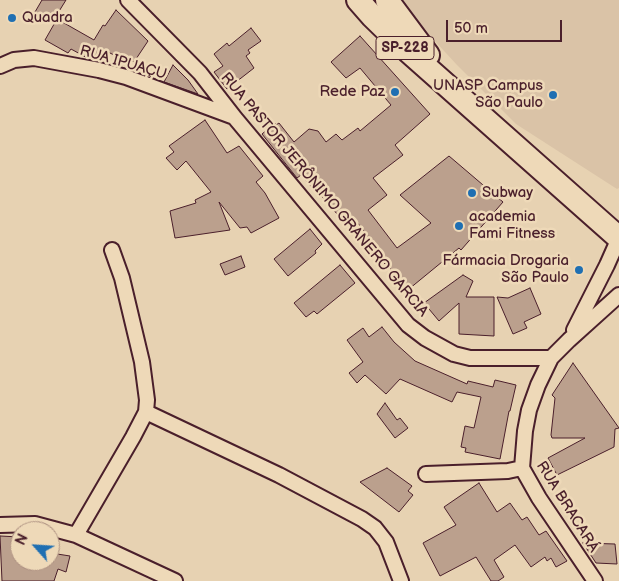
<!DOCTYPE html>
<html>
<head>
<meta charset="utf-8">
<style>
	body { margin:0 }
	#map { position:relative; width:619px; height:581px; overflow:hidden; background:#e7d2b2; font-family:"Balsamiq Sans",sans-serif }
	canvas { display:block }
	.north { position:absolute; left:10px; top:521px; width:50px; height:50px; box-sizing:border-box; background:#eed9b8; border:1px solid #ac8f80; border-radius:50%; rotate:296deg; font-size:14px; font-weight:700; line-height:20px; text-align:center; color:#4a1f2b }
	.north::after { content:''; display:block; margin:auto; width:18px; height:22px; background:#1f6fb2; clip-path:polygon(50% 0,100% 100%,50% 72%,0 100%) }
	.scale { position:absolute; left:446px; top:20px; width:116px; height:22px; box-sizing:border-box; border:2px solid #4a1f2b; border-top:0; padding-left:6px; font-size:15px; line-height:18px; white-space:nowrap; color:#4a1f2b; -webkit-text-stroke:4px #eed9b8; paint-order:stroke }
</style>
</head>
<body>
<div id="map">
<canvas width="619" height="581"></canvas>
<div class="north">N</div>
<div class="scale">50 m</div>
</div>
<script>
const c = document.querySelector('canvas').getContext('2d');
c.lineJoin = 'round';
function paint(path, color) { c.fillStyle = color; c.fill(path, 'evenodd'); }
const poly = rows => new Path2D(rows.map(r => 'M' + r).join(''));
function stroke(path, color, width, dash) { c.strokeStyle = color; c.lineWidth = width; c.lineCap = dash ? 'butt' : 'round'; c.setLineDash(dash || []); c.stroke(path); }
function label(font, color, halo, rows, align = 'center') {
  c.font = font + ' "Balsamiq Sans",sans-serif'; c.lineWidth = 5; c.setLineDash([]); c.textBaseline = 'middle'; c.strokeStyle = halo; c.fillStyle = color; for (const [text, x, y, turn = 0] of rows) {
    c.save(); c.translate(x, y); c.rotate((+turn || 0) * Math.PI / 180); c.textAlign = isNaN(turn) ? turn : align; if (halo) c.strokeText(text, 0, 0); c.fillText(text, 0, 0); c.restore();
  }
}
const built = poly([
	[397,0,619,0,619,188,617,189,516,124,457,65]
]);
const building = poly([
	[42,0,66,0,53,21,35,12,42,0],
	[116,10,148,41,134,62,128,58,126,61,106,51,100,61,91,60,71,49,68,53,45,40,57,19,94,40,103,25,105,26,116,10],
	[251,28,261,41,248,50,250,53,246,56,254,68,227,89,214,72,223,66,214,54,227,43,229,46,251,28],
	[360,36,430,114,395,145,403,155,373,178,387,195,368,210,397,248,431,223,400,195,449,156,503,202,461,250,459,248,409,289,401,280,400,281,386,263,385,264,365,239,368,236,352,216,344,222,318,192,317,193,301,175,297,178,262,134,275,123,276,125,279,123,294,142,309,129,318,131,326,142,336,134,342,140,358,128,360,131,391,105,360,68,346,78,331,62,360,36],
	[173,65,188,80,198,94,164,82,173,65],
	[205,120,227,153,239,146,263,176,256,182,265,193,279,218,251,233,247,227,240,228,219,202,230,230,175,238,170,211,196,203,195,200,211,192,186,161,177,170,166,158,174,152,169,146,205,120],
	[310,229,322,244,315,251,316,253,288,276,274,259,310,229],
	[241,256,245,267,225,275,220,264,241,256],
	[340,265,355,283,317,314,314,311,306,317,294,303,340,265],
	[463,275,473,281,466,297,494,297,494,336,459,334,459,303,439,321,424,303,463,275],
	[530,288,541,314,524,322,527,328,513,334,497,297,508,298,530,288],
	[382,327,394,342,415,361,467,384,468,381,493,387,495,380,516,385,510,411,509,411,500,459,465,452,466,448,461,447,465,426,474,428,481,397,457,392,452,402,400,379,386,394,365,375,357,383,349,373,363,362,347,340,363,328,369,337,382,327],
	[573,363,619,428,615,429,614,447,557,475,548,458,585,438,552,438,551,435,555,398,552,395,573,363],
	[385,403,397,420,400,418,408,428,395,438,377,414,385,403],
	[387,468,412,486,408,491,413,495,399,512,360,482,387,468],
	[479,483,497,512,510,503,522,520,527,517,539,535,546,531,567,561,556,567,551,558,547,561,545,557,531,567,515,545,494,560,504,577,498,581,491,581,476,557,440,576,423,543,456,525,444,507,479,483],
	[0,536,20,537,20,561,50,561,51,553,70,556,66,572,58,569,54,581,2,581,0,536],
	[583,543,615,544,617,564,596,563,583,543]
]);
const minor = poly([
	[128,0,200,73,235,118,408,325,425,338,454,354,470,358,551,358],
	[0,66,14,60,34,58,99,70,126,77,234,117],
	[574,330,607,265,619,238],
	[146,412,279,475,362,519,375,528,386,542,401,581],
	[426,474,508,471,522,468],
	[0,525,35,524,76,535,175,581],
	[76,535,133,437,146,412,147,400,142,362,122,278,112,250],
	[595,581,539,498,522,468,525,431,529,410,538,385,551,358,569,340,619,295]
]);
const primary = poly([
	[358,0,372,16,408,51,619,238],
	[387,0,428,55]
]);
const markers = [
	[12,18,5,"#1f6fb2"],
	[395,92,5,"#1f6fb2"],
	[553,95,5,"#1f6fb2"],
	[472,193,5,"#1f6fb2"],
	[459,226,5,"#1f6fb2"],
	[579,270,5,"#1f6fb2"]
];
const shields = [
	[405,48,58]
];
const shieldNames = [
	["SP-228",405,48]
];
const poiNames = [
	["Quadra",22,18],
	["UNASP Campus",543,86,"right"],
	["São Paulo",543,103,"right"],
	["Rede Paz",385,92,"right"],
	["Subway",482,193],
	["academia",469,217],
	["Fami Fitness",469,234],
	["Fármacia Drogaria",569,261,"right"],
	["São Paulo",569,278,"right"]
];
const streetNames = [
	["RUA IPUAÇU",123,63,16],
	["RUA PASTOR JERÔNIMO GRANERO GARCIA",324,195,50],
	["RUA BRACARÁ",567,507,58]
];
paint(built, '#dac3a7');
paint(building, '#bba08d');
stroke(building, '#4a1f2b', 1);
stroke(minor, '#4a1f2b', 18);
stroke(primary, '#4a1f2b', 26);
stroke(minor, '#eed9b8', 14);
stroke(primary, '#eed9b8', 22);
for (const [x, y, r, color] of markers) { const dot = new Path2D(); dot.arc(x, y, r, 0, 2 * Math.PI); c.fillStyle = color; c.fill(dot); stroke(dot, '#eed9b8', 2); }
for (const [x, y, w] of shields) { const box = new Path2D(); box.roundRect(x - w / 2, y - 11.5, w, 23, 4); c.fillStyle = '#eed9b8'; c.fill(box); stroke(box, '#4a1f2b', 1); }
label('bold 14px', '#4a1f2b', null, shieldNames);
label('15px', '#4a1f2b', '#eed9b8', poiNames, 'left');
label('15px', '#4a1f2b', '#eed9b8', streetNames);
</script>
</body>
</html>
